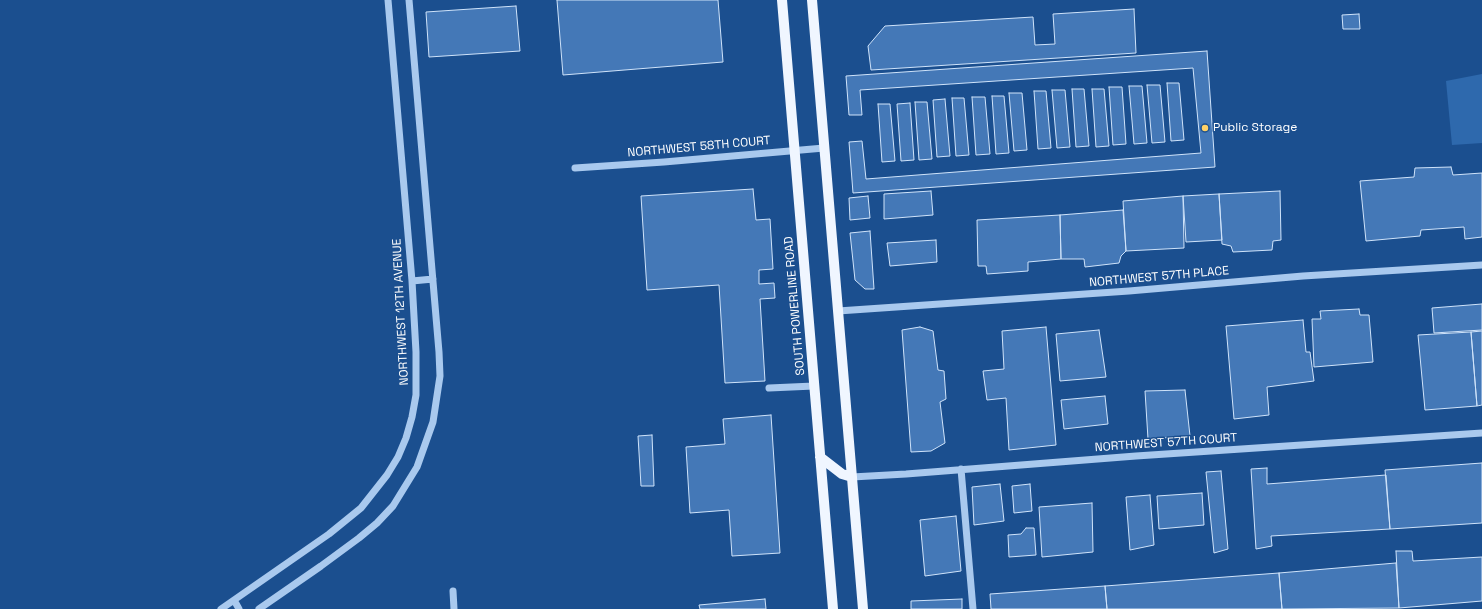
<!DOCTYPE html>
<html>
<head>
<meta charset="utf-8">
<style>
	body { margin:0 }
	canvas { display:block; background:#1b4f8f }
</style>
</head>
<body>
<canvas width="1482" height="609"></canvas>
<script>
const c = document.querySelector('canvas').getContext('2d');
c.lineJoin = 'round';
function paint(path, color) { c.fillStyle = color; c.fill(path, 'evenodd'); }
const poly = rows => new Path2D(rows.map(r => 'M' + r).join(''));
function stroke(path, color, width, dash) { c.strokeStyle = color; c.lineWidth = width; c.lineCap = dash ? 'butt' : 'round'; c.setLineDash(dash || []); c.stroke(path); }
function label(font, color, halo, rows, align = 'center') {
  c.font = font + ' "Space Grotesk",sans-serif'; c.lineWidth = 3; c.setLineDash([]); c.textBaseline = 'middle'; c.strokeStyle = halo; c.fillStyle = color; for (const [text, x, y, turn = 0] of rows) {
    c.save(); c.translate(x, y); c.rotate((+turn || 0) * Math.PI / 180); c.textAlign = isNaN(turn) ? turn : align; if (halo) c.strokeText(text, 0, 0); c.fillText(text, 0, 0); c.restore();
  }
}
const green = poly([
	[1482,74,1482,143,1452,145,1446,81]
]);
const building = poly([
	[557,0,718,0,723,62,563,75,557,0],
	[516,6,520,51,429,57,426,12,516,6],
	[1134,9,1136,53,871,70,868,46,885,26,1033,17,1035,45,1055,44,1053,14,1134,9],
	[1359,14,1360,29,1343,29,1342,15,1359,14],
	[1207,51,1215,167,853,193,849,142,862,141,866,179,1201,153,1193,68,860,90,862,115,849,115,846,76,1207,51],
	[1167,83,1179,83,1184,140,1171,141,1167,83],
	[1147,85,1160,85,1165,142,1152,143,1147,85],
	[1129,86,1142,86,1147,143,1134,144,1129,86],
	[1109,87,1122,87,1126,144,1113,145,1109,87],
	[1072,89,1084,89,1089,146,1076,147,1072,89],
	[1092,89,1104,89,1109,146,1096,147,1092,89],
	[1052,90,1065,90,1070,147,1057,148,1052,90],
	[1034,91,1046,91,1051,148,1038,149,1034,91],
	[1009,93,1022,93,1027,150,1014,151,1009,93],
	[992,96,1004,96,1009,153,996,154,992,96],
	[972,97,985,97,990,154,976,155,972,97],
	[952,98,964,98,969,155,956,156,952,98],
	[945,99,950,156,937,157,933,100,945,99],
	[915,102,927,102,932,159,919,160,915,102],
	[910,103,914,160,901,161,897,104,910,103],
	[878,104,890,104,895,161,882,162,878,104],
	[1451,167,1453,175,1482,173,1482,237,1465,239,1464,227,1421,230,1420,236,1366,241,1360,181,1414,177,1415,168,1451,167],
	[753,189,756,220,770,219,773,269,759,270,759,284,774,283,775,298,760,299,765,381,725,383,719,285,647,290,641,196,753,189],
	[931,191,933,215,884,219,884,194,931,191],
	[1280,191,1281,240,1273,241,1272,250,1233,252,1231,246,1222,244,1219,194,1280,191],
	[1219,194,1222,240,1186,242,1183,196,1219,194],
	[868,196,870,218,850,220,849,198,868,196],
	[1183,196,1184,248,1126,251,1123,201,1183,196],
	[1123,210,1126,251,1121,256,1119,263,1085,267,1084,259,1061,259,1060,215,1123,210],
	[1060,215,1061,259,1028,262,1028,271,987,274,986,266,978,266,977,220,1060,215],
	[870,231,874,289,865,289,855,280,850,233,870,231],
	[936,240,937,262,890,266,887,243,936,240],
	[1482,304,1482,330,1434,333,1432,308,1482,304],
	[1359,309,1360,315,1369,315,1373,362,1314,367,1312,319,1321,319,1320,311,1359,309],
	[1303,320,1306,352,1310,352,1314,381,1267,387,1269,415,1234,419,1226,326,1303,320],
	[920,327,933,331,938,370,944,371,946,399,940,402,945,443,931,451,911,452,902,330,920,327],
	[1046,327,1056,445,1009,450,1006,398,987,400,983,371,1004,369,1002,331,1046,327],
	[1099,330,1106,377,1060,381,1056,334,1099,330],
	[1482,331,1482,405,1477,406,1471,332,1482,331],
	[1471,332,1477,406,1425,410,1418,335,1471,332],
	[1185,390,1190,436,1148,439,1145,391,1185,390],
	[1105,396,1108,424,1064,429,1061,400,1105,396],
	[771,415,780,553,732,556,729,510,690,513,686,447,725,444,723,419,771,415],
	[652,435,654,486,641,486,638,436,652,435],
	[1482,463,1482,523,1390,529,1385,470,1482,463],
	[1267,468,1267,484,1386,475,1390,529,1271,536,1272,546,1256,549,1251,469,1267,468],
	[1221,471,1228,549,1214,553,1206,472,1221,471],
	[1000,484,1004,521,974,525,972,487,1000,484],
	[1030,484,1032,511,1014,513,1012,486,1030,484],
	[1202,493,1204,525,1159,529,1157,496,1202,493],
	[1150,495,1154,545,1130,550,1126,497,1150,495],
	[1092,503,1093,552,1042,557,1039,507,1092,503],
	[956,516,961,571,925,576,920,520,956,516],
	[1026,528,1034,528,1036,555,1009,557,1008,535,1021,534,1026,528],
	[1396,551,1412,551,1413,561,1482,557,1482,601,1399,608,1396,551],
	[1396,563,1399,608,1282,609,1279,573,1396,563],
	[1279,573,1282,609,1107,609,1105,586,1279,573],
	[1105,586,1107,609,991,609,990,594,1105,586],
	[765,599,766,609,700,609,699,605,765,599],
	[962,599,962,609,911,609,911,601,962,599]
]);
const minor = poly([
	[575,168,664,162,824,148],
	[412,281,433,279],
	[838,311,1129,291,1303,276,1482,265],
	[769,388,814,386],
	[961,469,973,609],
	[852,477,906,474,1136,456,1482,433],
	[453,591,454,609],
	[234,600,239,609],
	[221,609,329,534,361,508,387,475,398,457,406,438,412,417,416,395,416,352,412,281,388,0],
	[259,609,321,566,359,538,377,523,393,506,417,467,433,422,440,376,439,352,409,0]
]);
const major = poly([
	[782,0,833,609],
	[812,0,863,609],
	[820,457,842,474,852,477]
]);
const markers = [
	[1205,128,4,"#ffd166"]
];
const poiNames = [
	["Public Storage",1213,128]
];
const streetNames = [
	["NORTHWEST 58TH COURT",699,147,-5],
	["NORTHWEST 57TH PLACE",1159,277,-5],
	["SOUTH POWERLINE ROAD",795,306,-95],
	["NORTHWEST 12TH AVENUE",401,312,-93],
	["NORTHWEST 57TH COURT",1166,443,-4]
];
paint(green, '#2e69ad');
paint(building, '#4478b7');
stroke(building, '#cfe3fa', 1);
stroke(minor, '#a9c9ee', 7);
stroke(major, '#f0f6ff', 10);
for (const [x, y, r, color] of markers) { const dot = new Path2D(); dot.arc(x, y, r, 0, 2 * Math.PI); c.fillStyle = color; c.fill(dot); stroke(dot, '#1b4f8f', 1.5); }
label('12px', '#fff', '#1b4f8f', poiNames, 'left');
label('12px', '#fff', '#1b4f8f', streetNames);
</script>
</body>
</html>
